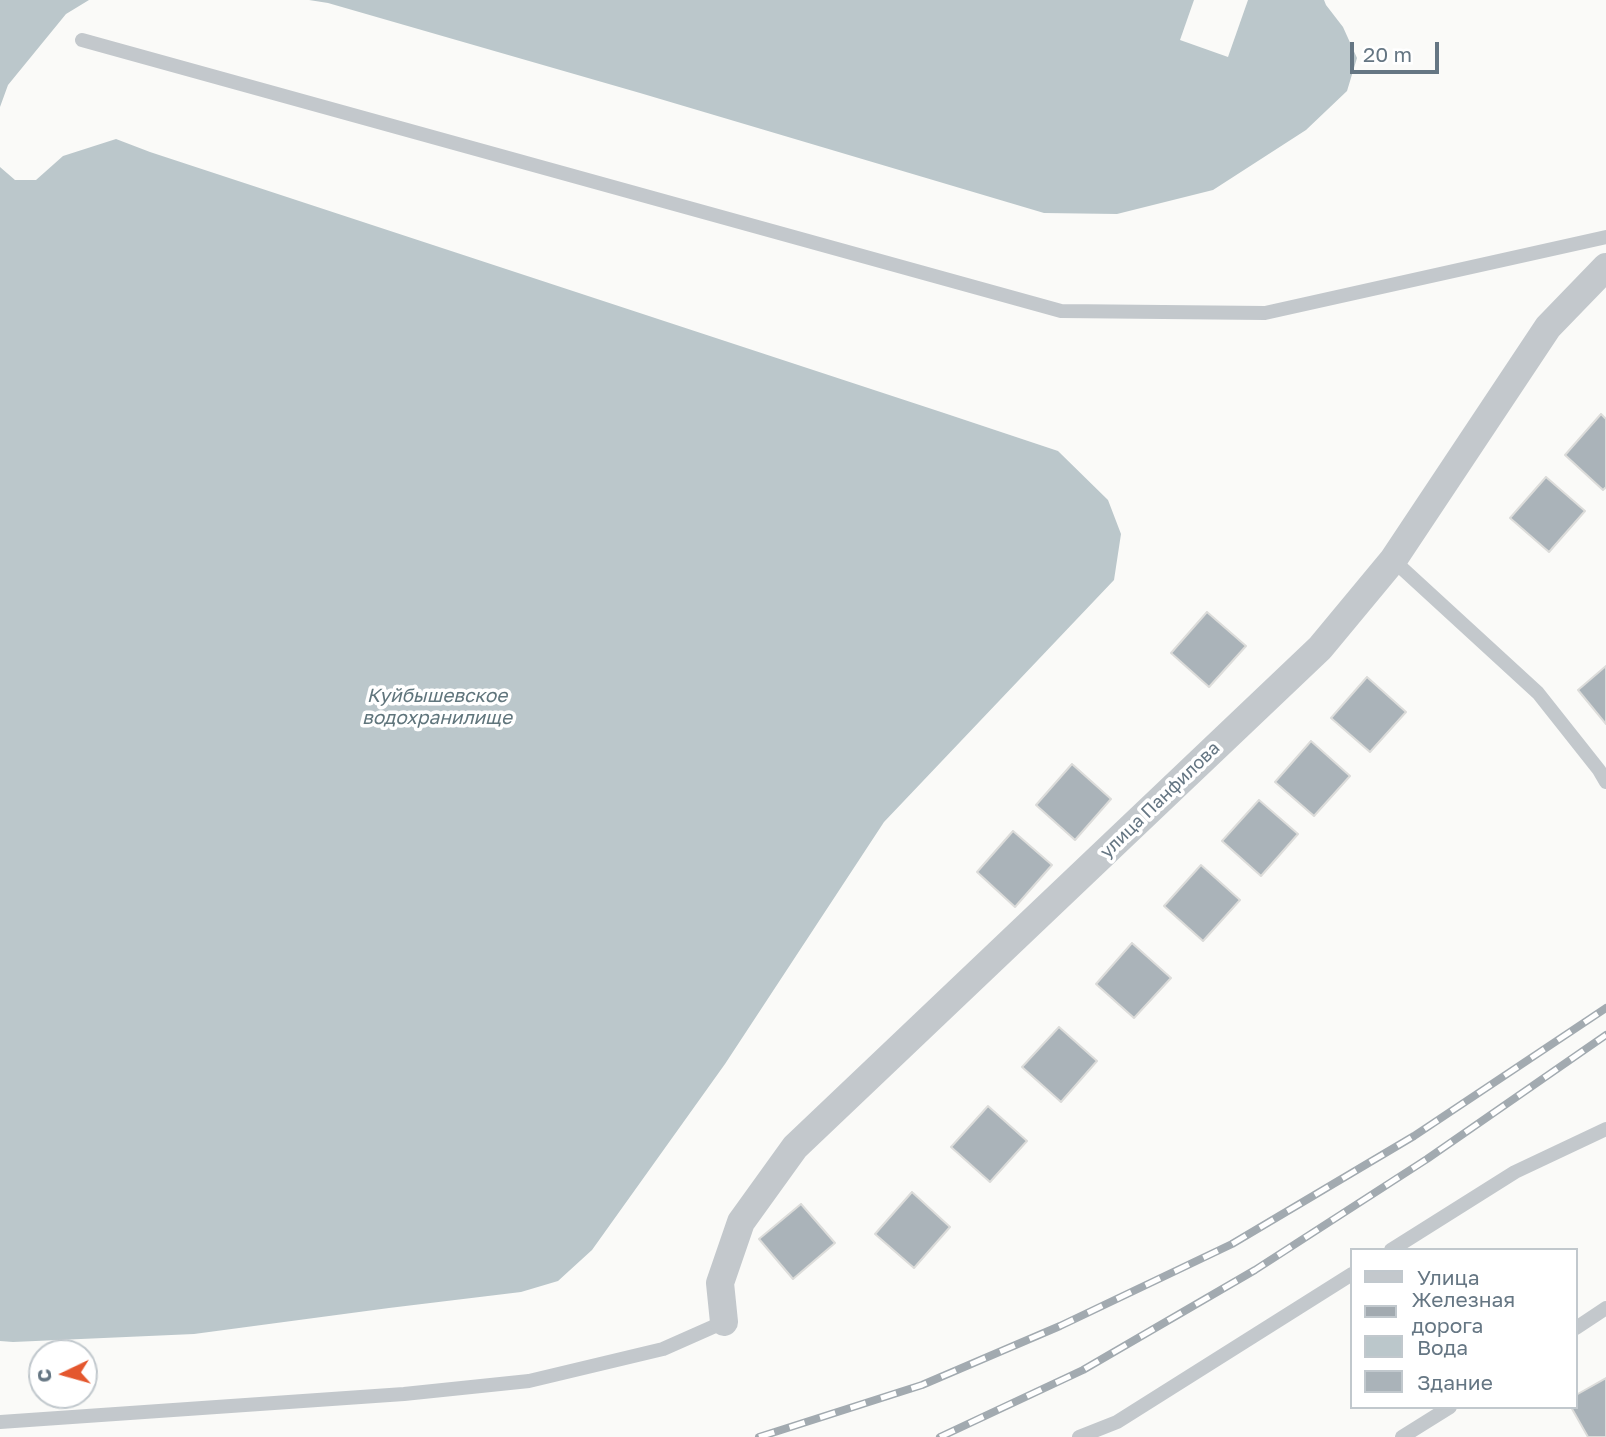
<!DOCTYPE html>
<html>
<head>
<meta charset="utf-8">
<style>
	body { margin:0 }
	#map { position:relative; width:1606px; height:1437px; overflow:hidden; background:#fafaf8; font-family:"Golos Text",sans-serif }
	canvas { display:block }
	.legend { position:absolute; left:1350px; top:1248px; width:228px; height:161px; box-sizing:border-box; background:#fff; border:2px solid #c1c8cd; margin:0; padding:9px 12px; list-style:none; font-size:21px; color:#657683 }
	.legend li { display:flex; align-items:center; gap:14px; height:35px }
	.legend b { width:35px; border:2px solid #c1c8cd }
	.north { position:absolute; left:28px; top:1339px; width:70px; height:70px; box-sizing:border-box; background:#fff; border:2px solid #c1c8cd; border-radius:50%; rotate:265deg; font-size:19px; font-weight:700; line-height:28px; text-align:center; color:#657683 }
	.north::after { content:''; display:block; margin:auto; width:24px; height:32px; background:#e4572e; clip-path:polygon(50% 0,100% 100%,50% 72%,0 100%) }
	.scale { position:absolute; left:1350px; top:42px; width:89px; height:32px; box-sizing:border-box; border:4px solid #657683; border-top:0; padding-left:9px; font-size:21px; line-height:24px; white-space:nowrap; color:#657683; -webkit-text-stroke:5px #fff; paint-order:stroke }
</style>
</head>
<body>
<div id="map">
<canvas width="1606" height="1437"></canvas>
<ul class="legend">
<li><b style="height:9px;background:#c3c8cc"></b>Улица</li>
<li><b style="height:9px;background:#a2aab0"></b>Железная дорога</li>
<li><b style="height:19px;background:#bbc7cb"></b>Вода</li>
<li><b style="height:19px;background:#aab3b9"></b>Здание</li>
</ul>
<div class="north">С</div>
<div class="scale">20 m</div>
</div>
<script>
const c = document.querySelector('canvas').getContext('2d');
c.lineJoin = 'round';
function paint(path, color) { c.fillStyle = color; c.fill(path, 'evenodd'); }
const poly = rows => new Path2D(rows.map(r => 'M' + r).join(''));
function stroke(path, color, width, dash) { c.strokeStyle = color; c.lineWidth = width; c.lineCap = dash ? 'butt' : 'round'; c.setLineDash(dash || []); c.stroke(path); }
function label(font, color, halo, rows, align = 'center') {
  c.font = font + ' "Golos Text",sans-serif'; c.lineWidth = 7; c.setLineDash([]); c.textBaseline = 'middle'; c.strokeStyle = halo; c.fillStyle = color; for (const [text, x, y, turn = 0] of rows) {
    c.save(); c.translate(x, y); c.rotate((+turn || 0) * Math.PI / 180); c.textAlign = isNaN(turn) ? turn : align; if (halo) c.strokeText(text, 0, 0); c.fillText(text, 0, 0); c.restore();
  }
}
const water = poly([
	[0,0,89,0,66,14,8,85,0,107],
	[309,0,1324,0,1326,5,1343,27,1357,58,1347,91,1306,130,1213,190,1117,214,1044,213,640,93,328,3],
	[116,139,150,152,944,413,1058,451,1108,500,1121,534,1114,580,884,822,725,1064,592,1250,558,1281,521,1292,389,1308,194,1334,13,1342,0,1341,0,167,15,180,36,180,63,156]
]);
const pier = poly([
	[1194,0,1248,0,1228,57,1180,40]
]);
const building = poly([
	[1601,414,1606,419,1606,487,1603,490,1565,455,1601,414],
	[1546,477,1585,511,1549,552,1510,518,1546,477],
	[1207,612,1246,646,1209,687,1171,653,1207,612],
	[1606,666,1606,724,1578,690,1606,666],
	[1367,677,1406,712,1370,752,1331,718,1367,677],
	[1311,741,1350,776,1314,816,1275,782,1311,741],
	[1072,764,1111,799,1075,840,1036,805,1072,764],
	[1259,800,1298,834,1261,876,1222,841,1259,800],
	[1013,831,1052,865,1015,907,977,872,1013,831],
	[1201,865,1240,900,1203,941,1164,906,1201,865],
	[1132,943,1171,978,1134,1018,1096,984,1132,943],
	[1059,1027,1097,1061,1061,1102,1022,1067,1059,1027],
	[988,1106,1027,1141,990,1182,951,1147,988,1106],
	[912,1192,950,1227,914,1268,875,1234,912,1192],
	[801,1204,835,1243,793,1279,759,1239,801,1204],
	[1606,1378,1606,1437,1588,1437,1571,1407,1576,1407,1576,1395,1606,1378]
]);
const service = poly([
	[82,40,1061,311,1265,313,1606,237],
	[1393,560,1538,693,1599,770,1606,782],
	[1391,1250,1515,1172,1606,1129],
	[1576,1328,1606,1308],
	[0,1422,404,1394,529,1381,663,1349,724,1322],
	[1079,1437,1117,1422,1352,1274],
	[1402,1437,1450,1407]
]);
const minor = poly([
	[724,1322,720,1283,741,1222,795,1147,1320,648,1393,560,1548,327,1606,267]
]);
const rail = poly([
	[759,1437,922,1385,1060,1326,1232,1244,1414,1136,1606,1008],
	[940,1437,1083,1370,1255,1270,1427,1159,1606,1035]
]);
const streetNames = [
	["улица Панфилова",1160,800,-44]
];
const waterNames = [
	["Куйбышевское",437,696],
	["водохранилище",437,718]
];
paint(water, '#bbc7cb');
paint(pier, '#fafaf8');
paint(building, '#aab3b9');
stroke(building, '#dcdcda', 2);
stroke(service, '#c3c8cc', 14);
stroke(minor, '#c3c8cc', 28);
stroke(rail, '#a2aab0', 8);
stroke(rail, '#fff', 5, [16]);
label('18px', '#657683', '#fff', streetNames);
label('italic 19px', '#60757c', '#fff', waterNames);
</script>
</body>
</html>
